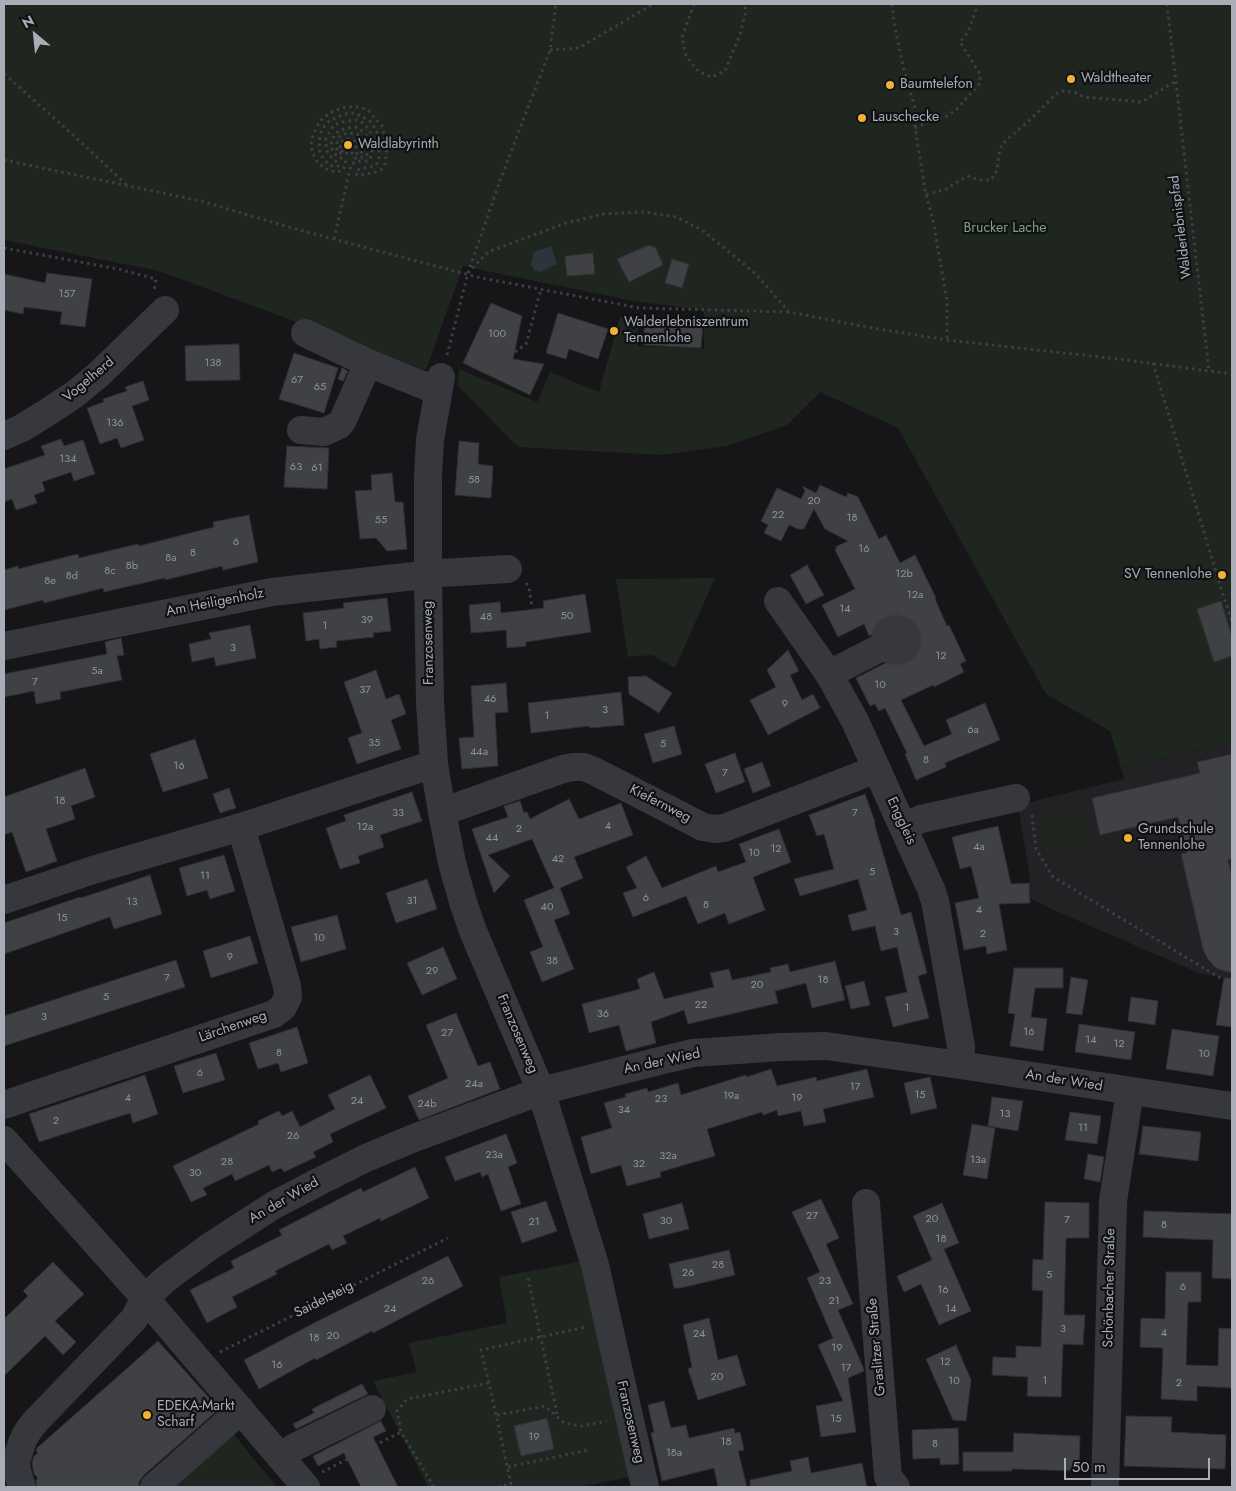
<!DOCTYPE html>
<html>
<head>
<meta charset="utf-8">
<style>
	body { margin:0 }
	#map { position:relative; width:1236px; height:1491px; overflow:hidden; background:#161618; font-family:Jost,sans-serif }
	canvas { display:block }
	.frame { position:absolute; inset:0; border:5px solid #a8adb8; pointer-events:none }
	.north { position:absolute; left:10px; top:10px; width:50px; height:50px; -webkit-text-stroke:4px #111113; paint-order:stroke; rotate:332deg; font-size:14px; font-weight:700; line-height:20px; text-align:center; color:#a8adb8 }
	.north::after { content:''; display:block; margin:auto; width:18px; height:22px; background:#a8adb8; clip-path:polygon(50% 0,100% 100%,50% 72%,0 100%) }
	.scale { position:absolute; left:1064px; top:1458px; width:146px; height:22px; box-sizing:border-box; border:2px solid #a8adb8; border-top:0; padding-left:6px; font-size:15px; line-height:18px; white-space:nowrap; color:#a8adb8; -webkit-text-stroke:4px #111113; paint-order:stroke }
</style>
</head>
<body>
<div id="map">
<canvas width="1236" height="1491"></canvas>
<div class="frame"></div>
<div class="north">N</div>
<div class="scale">50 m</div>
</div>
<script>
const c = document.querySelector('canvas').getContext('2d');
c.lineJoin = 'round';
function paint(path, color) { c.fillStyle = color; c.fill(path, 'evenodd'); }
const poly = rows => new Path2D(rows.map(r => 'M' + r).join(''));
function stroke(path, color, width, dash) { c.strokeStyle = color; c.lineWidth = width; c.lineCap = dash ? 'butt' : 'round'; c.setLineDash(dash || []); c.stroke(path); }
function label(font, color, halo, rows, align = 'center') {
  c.font = font + ' Jost,sans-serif'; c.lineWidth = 4.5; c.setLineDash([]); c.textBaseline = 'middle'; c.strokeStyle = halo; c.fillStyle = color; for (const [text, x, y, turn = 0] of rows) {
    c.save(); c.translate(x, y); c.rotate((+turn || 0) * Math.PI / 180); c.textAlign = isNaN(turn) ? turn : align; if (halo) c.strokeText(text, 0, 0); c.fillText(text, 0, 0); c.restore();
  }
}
const built = poly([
	[1232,743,1232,980,1199,973,1060,913,1030,898,1029,872,1018,805,1124,779,1121,768]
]);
const green = poly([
	[4,4,1232,4,1232,743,1121,768,1110,731,1046,694,898,428,820,392,787,425,727,446,661,455,518,447,458,386,459,369,537,402,550,372,599,392,620,317,638,320,638,346,704,349,704,310,633,301,463,266,426,370,159,271,4,240],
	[715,578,675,668,652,655,628,657,616,579],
	[1082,811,1089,842,1049,851,1043,849,1041,846,1040,821],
	[583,1261,630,1477,579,1487,428,1487,373,1381,417,1372,409,1343,507,1323,499,1277],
	[230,1430,277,1487,177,1487,171,1481]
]);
const water = poly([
	[551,246,557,264,540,272,534,270,531,264,534,252]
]);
const building = poly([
	[649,245,656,248,663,265,629,282,617,259,649,245],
	[593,253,595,274,567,276,565,256,593,253],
	[672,259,689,264,682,288,665,283,672,259],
	[47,273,92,279,85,327,60,324,62,312,24,307,23,314,4,310,4,274,45,283,47,273],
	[491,303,522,316,513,359,544,364,530,395,463,363,491,303],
	[558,313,608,329,598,359,569,349,566,359,546,353,558,313],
	[645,319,703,323,701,348,643,345,645,319],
	[239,344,240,380,186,381,185,346,239,344],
	[294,353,338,368,324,413,279,399,294,353],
	[342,368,348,371,343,381,338,379,342,368],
	[143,381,149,400,132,406,144,440,121,448,117,438,100,444,87,408,104,402,103,399,127,391,125,387,143,381],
	[61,439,64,446,83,440,95,474,74,481,71,472,42,482,45,491,34,495,37,503,16,510,12,499,4,502,4,469,45,455,41,446,61,439],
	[459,441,479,443,478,464,493,466,491,498,455,495,459,441],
	[287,446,329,448,327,489,284,487,287,446],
	[392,473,395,502,403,502,407,549,387,551,376,538,360,539,355,491,372,490,371,475,392,473],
	[820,485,846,497,848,493,858,497,879,539,886,535,900,563,915,555,936,598,935,599,947,626,949,625,966,661,960,664,964,672,934,687,933,685,901,700,924,746,952,734,946,720,985,703,1000,740,945,763,946,767,916,780,905,754,907,753,885,708,879,711,875,704,870,706,856,678,915,648,902,621,869,636,864,624,838,637,822,605,855,589,835,550,837,548,835,547,848,541,825,529,814,509,804,529,798,529,789,525,781,541,764,533,768,525,761,521,777,488,801,499,805,491,802,486,816,493,820,485],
	[249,515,258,562,223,570,222,566,165,580,165,578,104,592,103,588,44,603,43,600,4,610,4,570,18,566,18,569,78,554,79,558,138,544,139,546,214,527,213,522,249,515],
	[807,565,824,595,806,604,790,575,807,565],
	[585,594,591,632,526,642,526,646,507,648,506,630,471,633,469,605,500,602,501,613,544,608,543,601,585,594],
	[387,598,391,631,373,633,374,637,336,641,337,647,320,649,319,639,306,641,303,613,344,608,343,603,387,598],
	[1221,601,1232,637,1232,656,1214,662,1197,609,1221,601],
	[250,625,256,658,216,666,214,657,192,662,189,644,211,639,209,633,250,625],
	[121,638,124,655,117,656,122,680,60,692,61,699,36,704,34,691,4,697,4,674,107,654,105,642,121,638],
	[788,650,799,671,790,675,802,700,813,694,820,708,768,735,750,700,776,687,767,670,788,650],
	[376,670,386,699,399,694,406,714,391,720,401,749,357,764,348,738,362,733,344,682,376,670],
	[646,676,672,693,659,713,629,694,628,677,646,676],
	[506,683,508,712,495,713,498,766,462,769,459,738,474,737,471,686,506,683],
	[621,692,624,725,590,728,589,726,531,733,528,703,621,692],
	[674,726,682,754,653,763,644,734,674,726],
	[195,739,208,778,163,792,150,754,195,739],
	[735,753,745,782,716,793,705,764,735,753],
	[1232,754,1232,859,1228,860,1232,877,1232,973,1218,969,1214,966,1207,958,1203,949,1181,854,1187,853,1178,817,1100,835,1092,798,1200,773,1197,762,1232,754],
	[762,762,771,786,753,793,744,769,762,762],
	[85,768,95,797,71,806,75,819,46,829,57,861,26,872,12,832,4,835,4,797,85,768],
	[229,788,236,808,220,813,213,794,229,788],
	[412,792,422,821,380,835,384,847,358,856,360,863,340,869,326,828,346,821,344,815,412,792],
	[865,794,875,822,874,822,901,915,911,912,927,973,918,976,929,1018,893,1027,885,997,907,992,902,969,897,947,881,951,875,926,852,931,848,915,867,910,858,879,800,896,794,879,834,869,824,834,817,836,809,815,865,794],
	[569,799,579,819,621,803,633,835,574,857,583,878,560,888,570,914,554,920,574,969,542,982,530,952,543,947,524,900,554,888,532,839,488,855,510,876,494,893,472,829,508,817,504,806,520,801,524,813,527,812,530,819,569,799],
	[998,826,1011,884,1029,883,1030,903,999,904,1007,950,987,954,986,946,964,950,955,903,979,898,971,866,960,869,952,837,998,826],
	[779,829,791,862,753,877,765,910,729,924,725,913,698,924,686,896,633,917,623,893,637,888,626,867,646,856,662,888,716,866,718,872,746,862,739,844,779,829],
	[224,855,235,891,210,899,207,890,187,896,179,868,224,855],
	[150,875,162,914,114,929,110,917,4,954,4,923,80,897,81,898,150,875],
	[427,879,437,909,396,923,386,893,427,879],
	[337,915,346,949,301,962,291,927,337,915],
	[250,936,258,963,211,978,203,951,250,936],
	[443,947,457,979,422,995,407,963,443,947],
	[176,960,185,987,4,1046,4,1016,176,960],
	[835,961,845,1000,812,1008,806,983,775,991,778,1003,688,1024,684,1010,651,1022,656,1043,626,1051,619,1025,589,1033,582,1004,640,989,637,979,654,972,664,999,714,987,710,973,729,969,732,980,771,972,770,968,788,964,790,972,835,961],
	[1014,968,1063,968,1063,988,1035,988,1031,1017,1047,1019,1043,1051,1010,1046,1015,1014,1008,1013,1014,968],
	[1071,977,1088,980,1082,1015,1066,1013,1071,977],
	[1224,978,1232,978,1232,1027,1216,1025,1224,978],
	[864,981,870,1005,851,1009,845,986,864,981],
	[1131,997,1158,1001,1155,1025,1128,1021,1131,997],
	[456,1013,478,1066,490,1062,500,1089,419,1120,408,1096,448,1078,426,1025,456,1013],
	[1079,1024,1135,1032,1131,1060,1075,1052,1079,1024],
	[297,1027,308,1063,281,1072,278,1063,258,1069,249,1043,297,1027],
	[1172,1029,1219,1036,1213,1076,1166,1069,1172,1029],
	[216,1053,225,1080,183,1093,174,1066,216,1053],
	[771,1069,777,1086,816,1077,817,1081,867,1069,874,1097,823,1109,826,1122,804,1126,801,1111,778,1116,777,1110,763,1115,762,1112,707,1129,715,1156,660,1172,661,1177,627,1186,621,1165,591,1174,581,1137,612,1128,604,1103,626,1097,625,1094,647,1088,648,1092,678,1083,681,1095,746,1075,747,1077,771,1069],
	[145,1075,158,1114,133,1123,130,1113,39,1142,29,1114,145,1075],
	[370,1075,386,1108,330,1134,333,1142,313,1152,316,1157,284,1172,281,1168,272,1172,269,1165,235,1181,232,1174,203,1188,207,1195,191,1202,173,1166,259,1124,258,1121,279,1111,282,1116,292,1111,300,1127,335,1109,328,1095,370,1075],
	[930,1077,937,1108,911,1114,904,1083,930,1077],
	[992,1097,1023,1101,1018,1131,988,1126,992,1097],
	[1070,1112,1101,1116,1097,1144,1065,1140,1070,1112],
	[972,1124,995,1128,987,1179,963,1175,972,1124],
	[1143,1126,1201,1132,1198,1161,1139,1154,1143,1126],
	[506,1134,517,1163,508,1167,521,1204,501,1211,488,1174,482,1177,480,1172,455,1181,445,1157,506,1134],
	[1088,1154,1104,1157,1100,1182,1084,1179,1088,1154],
	[415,1167,429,1198,381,1221,380,1218,343,1236,347,1243,332,1250,329,1244,275,1271,277,1274,232,1297,237,1307,207,1323,190,1290,234,1268,231,1261,282,1235,279,1230,345,1196,361,1188,363,1192,415,1167],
	[821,1199,839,1238,826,1244,853,1304,838,1310,863,1367,864,1371,848,1378,856,1432,821,1437,816,1406,843,1401,818,1345,833,1338,807,1278,820,1272,792,1212,821,1199],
	[546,1201,557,1231,522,1243,511,1212,546,1201],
	[1045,1202,1089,1203,1089,1238,1066,1238,1064,1315,1085,1315,1083,1345,1063,1344,1061,1397,1027,1396,1028,1377,992,1375,993,1357,1016,1358,1016,1346,1041,1347,1043,1291,1032,1290,1033,1259,1043,1260,1045,1202],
	[682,1203,689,1229,649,1239,643,1214,682,1203],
	[942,1203,959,1243,944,1249,971,1311,939,1325,921,1284,904,1292,897,1276,932,1260,913,1216,942,1203],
	[1144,1211,1232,1214,1232,1279,1212,1278,1213,1240,1143,1237,1144,1211],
	[729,1250,735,1275,681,1288,674,1288,669,1264,729,1250],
	[448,1256,463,1286,373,1333,372,1331,316,1360,315,1358,259,1389,244,1360,316,1322,448,1256],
	[53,1262,84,1294,55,1321,76,1342,63,1355,45,1336,4,1376,4,1319,28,1296,23,1291,53,1262],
	[1166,1272,1201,1272,1201,1302,1188,1302,1186,1365,1218,1366,1219,1328,1232,1329,1232,1388,1197,1386,1197,1401,1161,1399,1163,1348,1140,1347,1141,1318,1165,1319,1166,1272],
	[709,1318,718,1360,737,1355,746,1385,698,1400,688,1369,692,1367,683,1325,709,1318],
	[158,1341,219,1409,144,1475,139,1482,139,1487,37,1487,36,1480,38,1478,34,1474,32,1463,34,1456,38,1453,36,1451,37,1448,158,1341],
	[956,1345,971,1380,966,1421,953,1420,926,1359,956,1345],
	[362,1384,368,1394,296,1429,293,1424,314,1413,312,1409,362,1384],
	[664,1401,671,1428,686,1425,689,1438,734,1428,735,1433,740,1432,744,1450,738,1451,747,1487,718,1487,714,1468,662,1481,651,1433,654,1432,648,1405,664,1401],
	[1126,1416,1172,1417,1171,1432,1226,1435,1225,1469,1124,1466,1126,1416],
	[547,1418,554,1449,521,1456,514,1426,547,1418],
	[381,1421,386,1431,373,1437,398,1487,361,1487,344,1453,318,1466,313,1456,381,1421],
	[958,1428,959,1464,940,1465,940,1458,913,1459,912,1430,958,1428],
	[1014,1433,1080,1436,1079,1471,1012,1469,1012,1471,963,1471,963,1452,1013,1452,1014,1433],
	[808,1457,811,1473,862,1463,867,1487,750,1487,750,1480,792,1471,790,1461,808,1457]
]);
const path = poly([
	[694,4,682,37,686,56,699,72,712,77,725,71,740,35,746,10,744,4],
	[892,4,894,22,903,66,915,108,915,128,926,195,946,189,967,176,979,180,991,180,997,171,999,154,1002,144,1031,119,1054,96,1060,91,1074,92,1084,97,1142,102,1176,81],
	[1167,4,1209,371],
	[550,50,579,48,653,4],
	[4,74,61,124,126,184],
	[915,128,928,122,945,117,956,110,980,83,980,74,960,42,968,32,978,4],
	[4,160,201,201,292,228,477,277,639,308,789,312],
	[926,195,933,220,947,301,947,340],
	[334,239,351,165,356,161,367,161,370,159,373,148,373,138,369,129,363,123,357,120,342,122,334,125,326,138,326,147,328,154,339,164,338,166,332,166,328,164,320,154,319,141,322,129,329,121,344,114,354,113,361,116,371,122,376,130,379,137,379,160,375,166,360,169,357,170,356,173,357,175,360,175,373,173,381,170,385,164,387,147,382,126,368,110,359,107,346,107,333,111,322,119,316,128,311,140,312,152,318,163,326,169,335,172,342,171,346,165,345,160,337,156,333,152,331,146,332,140,335,134,340,130,347,128,355,127,360,129,367,137,368,144,367,154,365,157,355,158,352,155,352,144,350,142,347,142,345,144,344,150,343,151,340,151,341,142,347,139,351,139,355,141,357,154,361,154,363,148,363,142,360,137,357,134,348,133,340,136,338,139,337,142,337,152,345,154,347,153,349,147],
	[4,248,118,269,156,279,154,291],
	[468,273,488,252,566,223,603,214,645,212,676,217,702,230,756,274,789,312,861,326,947,340,1118,359,1232,374],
	[515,352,526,344,541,289],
	[447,355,468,273,498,186,550,50,556,4],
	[1153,363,1222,592,1232,622],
	[526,583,529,588,532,606],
	[890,593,902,622,902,630],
	[1032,815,1036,849,1053,877,1232,985],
	[528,1278,558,1418],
	[220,1352,448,1238],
	[489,1383,481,1350,586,1327],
	[497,1415,545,1406,564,1423,581,1426,607,1421],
	[508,1467,588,1450],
	[322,1472,401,1432],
	[434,1487,401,1432,397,1411,407,1399,489,1383,511,1484,497,1487]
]);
const minor = poly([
	[305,333,368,363,438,391],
	[441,377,430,440,428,475,428,575,430,703,434,764,442,812,452,863,463,902,473,931,541,1091,595,1265,645,1487],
	[301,430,324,432,339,425,343,420,368,363],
	[4,436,22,428,48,412,75,394,98,375,165,310],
	[778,601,829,674,855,721,931,889,935,901,961,1046,960,1065],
	'885 640a11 11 0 1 1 22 0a11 11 0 1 1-22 0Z',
	[4,646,272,592,441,573,508,569],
	[829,674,886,645],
	[442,812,563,769,573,767,584,767,594,771,703,827,714,829,724,828,877,769],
	[903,827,921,819,1016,798],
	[4,900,93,870,241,827,434,764],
	[4,1105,274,1014,283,1007,288,997,287,986,241,827],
	[4,1140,145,1298,306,1487],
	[866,1203,888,1477,896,1487],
	[281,1458,293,1448,372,1409],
	[22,1487,17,1471,16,1461,23,1440,28,1431,34,1423,134,1319,145,1298,167,1278,209,1247,274,1205,322,1180,366,1158,414,1138,541,1091,663,1060,693,1053,782,1047,826,1046,960,1065,1232,1106],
	[154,1487,241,1410],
	[1105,1487,1113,1201,1130,1091]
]);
const markers = [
	[1071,79,5,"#f2b134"],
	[890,85,5,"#f2b134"],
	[862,118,5,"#f2b134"],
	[348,145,5,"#f2b134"],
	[614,331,5,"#f2b134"],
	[1222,575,5,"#f2b134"],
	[1128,838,5,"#f2b134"],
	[147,1415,5,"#f2b134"]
];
const numberNames = [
	["157",67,294],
	["100",497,334],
	["138",213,363],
	["67",297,380],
	["65",320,387],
	["136",115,423],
	["134",68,459],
	["63",296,467],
	["61",317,468],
	["58",474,480],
	["20",814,501],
	["22",778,515],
	["18",852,518],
	["55",381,520],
	["6",236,542],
	["16",864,549],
	["8",193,553],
	["8a",171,558],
	["8b",132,566],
	["8c",110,571],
	["12b",904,574],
	["8d",72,576],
	["8e",50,581],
	["12a",915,595],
	["14",845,609],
	["50",567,616],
	["48",486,617],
	["39",367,620],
	["1",325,626],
	["3",233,648],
	["12",941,656],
	["5a",97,671],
	["7",35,682],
	["10",880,685],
	["37",365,690],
	["46",490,699],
	["9",785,704],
	["3",605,710],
	["1",547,716],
	["6a",973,730],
	["35",374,743],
	["5",663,744],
	["44a",479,752],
	["8",926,760],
	["16",179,766],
	["7",725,773],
	["18",60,801],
	["33",398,813],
	["7",855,813],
	["4",608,826],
	["12a",365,827],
	["2",519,829],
	["44",492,838],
	["4a",979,847],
	["12",776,849],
	["10",754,853],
	["42",558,859],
	["5",872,872],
	["11",205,876],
	["6",646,898],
	["31",412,901],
	["13",132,902],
	["8",706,905],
	["40",547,907],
	["4",979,910],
	["15",62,918],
	["3",896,932],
	["2",983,934],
	["10",319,938],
	["9",230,957],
	["38",552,961],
	["29",432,971],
	["7",167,978],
	["18",823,980],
	["20",757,985],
	["5",106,997],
	["22",701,1005],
	["1",907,1008],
	["36",603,1014],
	["3",44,1017],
	["16",1029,1032],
	["27",447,1033],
	["14",1091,1040],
	["12",1119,1044],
	["8",279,1053],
	["10",1204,1054],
	["6",200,1073],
	["24a",474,1084],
	["17",855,1087],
	["15",920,1095],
	["19a",731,1096],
	["4",128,1098],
	["19",797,1098],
	["23",661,1099],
	["24",357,1101],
	["24b",427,1104],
	["34",624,1110],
	["13",1005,1114],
	["2",56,1121],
	["11",1083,1128],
	["26",293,1136],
	["23a",494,1155],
	["32a",668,1156],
	["13a",978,1160],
	["28",227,1162],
	["32",639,1164],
	["30",195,1173],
	["27",812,1216],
	["20",932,1219],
	["7",1067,1220],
	["30",666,1221],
	["21",534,1222],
	["8",1164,1225],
	["18",941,1239],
	["28",718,1265],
	["26",688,1273],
	["5",1049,1275],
	["26",428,1281],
	["23",825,1281],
	["6",1183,1287],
	["16",943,1290],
	["21",834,1301],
	["24",390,1309],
	["14",951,1309],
	["3",1063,1329],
	["4",1164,1333],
	["24",699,1334],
	["20",333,1336],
	["18",314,1338],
	["19",837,1348],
	["12",945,1362],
	["16",277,1365],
	["17",846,1368],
	["20",717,1377],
	["10",954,1381],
	["1",1045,1381],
	["2",1179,1383],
	["15",836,1419],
	["19",534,1437],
	["18",726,1442],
	["8",935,1444],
	["18a",674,1453]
];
const poiNames = [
	["Waldtheater",1081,79],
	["Baumtelefon",900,85],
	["Lauschecke",872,118],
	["Waldlabyrinth",358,145],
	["Walderlebniszentrum",624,323],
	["Tennenlohe",624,339],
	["SV Tennenlohe",1212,575,"right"],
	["Grundschule",1138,830],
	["Tennenlohe",1138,846],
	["EDEKA-Markt",157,1407],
	["Scharf",157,1423]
];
const streetNames = [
	["Walderlebnispfad",1181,227,-97],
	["Vogelherd",89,380,-40],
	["Am Heiligenholz",215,603,-11],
	["Franzosenweg",429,643,-91],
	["Kiefernweg",660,804,27],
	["Enggleis",901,821,65],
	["Lärchenweg",233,1027,-19],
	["Franzosenweg",517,1034,67],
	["An der Wied",662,1062,-12],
	["An der Wied",1064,1081,9],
	["An der Wied",284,1201,-30],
	["Schönbacher Straße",1110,1288,-89],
	["Saidelsteig",324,1300,-27],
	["Graslitzer Straße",877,1347,-95],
	["Franzosenweg",630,1422,77]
];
const parkNames = [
	["Brucker Lache",1005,229]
];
paint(built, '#222225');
paint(green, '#1e261f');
paint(water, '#2c353c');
paint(building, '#404145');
stroke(building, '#303034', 1);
stroke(path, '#3d3f44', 3, [2.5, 4]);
stroke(minor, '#37383d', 28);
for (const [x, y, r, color] of markers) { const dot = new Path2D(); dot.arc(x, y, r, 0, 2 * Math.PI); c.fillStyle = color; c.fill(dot); stroke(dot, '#111113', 2); }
label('11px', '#8e929b', null, numberNames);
label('14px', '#a8adb8', '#111113', poiNames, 'left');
label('14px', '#a8adb8', '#111113', streetNames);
label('14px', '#7fa381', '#111113', parkNames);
</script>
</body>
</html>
